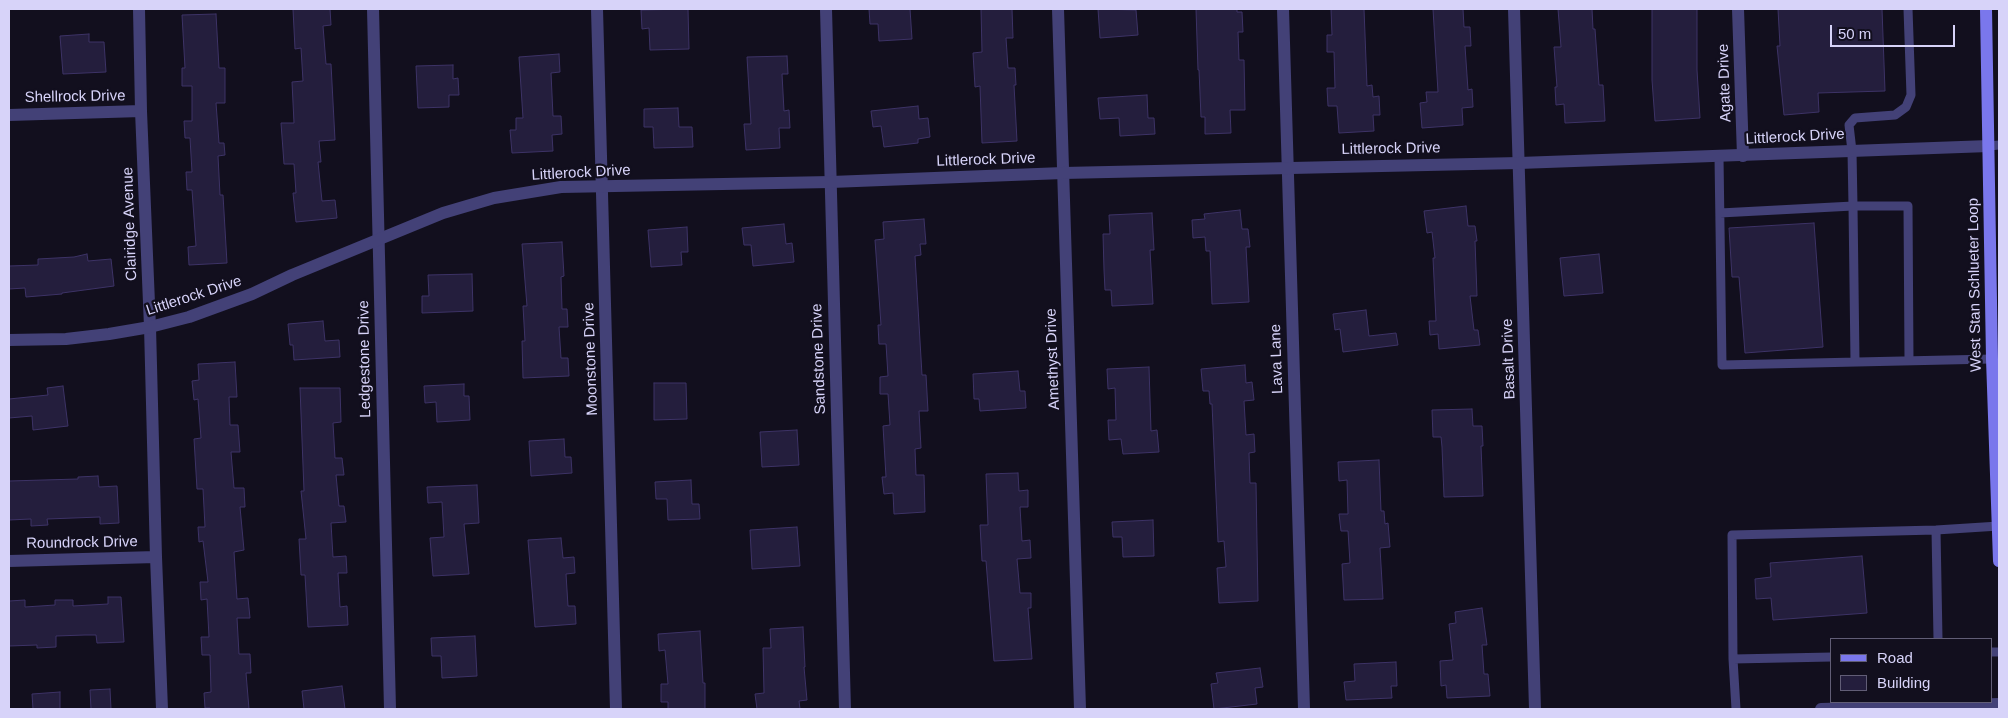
<!DOCTYPE html>
<html>
<head>
<meta charset="utf-8">
<style>
	body { margin:0 }
	#map { position:relative; width:2008px; height:718px; overflow:hidden; background:#120f1e; font-family:Helvetica,sans-serif }
	canvas { display:block }
	.frame { position:absolute; inset:0; border:10px solid #d7d3f9; pointer-events:none }
	.legend { position:absolute; left:1830px; top:638px; width:162px; height:65px; box-sizing:border-box; background:#120f1e; border:1px solid #615d76; margin:0; padding:6px 9px; list-style:none; font-size:15px; color:#d7d3f9 }
	.legend li { display:flex; align-items:center; gap:10px; height:25px }
	.legend b { width:25px; border:1px solid #615d76 }
	.scale { position:absolute; left:1830px; top:25px; width:125px; height:22px; box-sizing:border-box; border:2px solid #d7d3f9; border-top:0; padding-left:6px; font-size:15px; line-height:18px; white-space:nowrap; color:#d7d3f9; -webkit-text-stroke:4px #120f1e; paint-order:stroke }
</style>
</head>
<body>
<div id="map">
<canvas width="2008" height="718"></canvas>
<div class="frame"></div>
<ul class="legend">
<li><b style="height:6px;background:#7a77ec"></b>Road</li>
<li><b style="height:14px;background:#241e3d"></b>Building</li>
</ul>
<div class="scale">50 m</div>
</div>
<script>
const c = document.querySelector('canvas').getContext('2d');
c.lineJoin = 'round';
function paint(path, color) { c.fillStyle = color; c.fill(path, 'evenodd'); }
const poly = rows => new Path2D(rows.map(r => 'M' + r).join(''));
function stroke(path, color, width, dash) { c.strokeStyle = color; c.lineWidth = width; c.lineCap = dash ? 'butt' : 'round'; c.setLineDash(dash || []); c.stroke(path); }
function label(font, color, halo, rows, align = 'center') {
  c.font = font + ' Helvetica,sans-serif'; c.lineWidth = 4.5; c.setLineDash([]); c.textBaseline = 'middle'; c.strokeStyle = halo; c.fillStyle = color; for (const [text, x, y, turn = 0] of rows) {
    c.save(); c.translate(x, y); c.rotate((+turn || 0) * Math.PI / 180); c.textAlign = isNaN(turn) ? turn : align; if (halo) c.strokeText(text, 0, 0); c.fillText(text, 0, 0); c.restore();
  }
}
const building = poly([
	[293,9,330,9,331,25,323,26,326,64,331,64,335,140,319,141,321,162,318,162,322,201,335,200,337,218,296,222,293,193,296,193,294,164,284,164,281,123,294,123,292,82,303,81,301,48,295,49,293,9],
	[688,9,689,49,650,50,649,28,642,29,641,10,688,9],
	[869,9,910,9,912,39,879,41,878,24,870,24,869,9],
	[981,9,1012,9,1013,38,1006,38,1008,68,1015,68,1016,85,1014,85,1017,141,982,143,980,86,975,87,973,53,982,52,981,9],
	[1098,9,1136,10,1138,35,1100,38,1098,9],
	[1196,9,1237,9,1237,12,1242,12,1243,32,1238,32,1239,60,1244,60,1245,110,1230,110,1231,133,1205,134,1205,117,1201,117,1199,70,1198,70,1196,9],
	[1331,9,1364,9,1367,86,1372,85,1373,97,1379,96,1380,115,1373,115,1374,131,1339,133,1337,106,1328,106,1327,88,1335,88,1334,52,1327,52,1327,35,1332,35,1331,9],
	[1433,9,1463,9,1464,27,1470,27,1471,46,1465,46,1468,90,1472,89,1473,107,1462,108,1463,125,1422,128,1420,103,1427,102,1426,92,1438,92,1433,9],
	[1558,9,1592,9,1593,29,1595,29,1599,85,1603,85,1605,121,1565,123,1564,104,1556,105,1555,87,1557,87,1554,47,1561,47,1558,9],
	[1652,9,1697,9,1697,70,1700,118,1655,121,1652,80,1652,9],
	[1778,9,1882,9,1885,91,1818,93,1819,112,1784,115,1777,46,1780,46,1778,9],
	[216,14,219,68,225,68,225,103,216,103,219,143,224,143,225,155,218,156,220,195,223,195,227,263,189,265,188,247,196,246,192,190,187,190,186,172,192,172,190,138,185,138,184,121,192,121,192,86,182,86,182,68,185,68,182,15,216,14],
	[89,34,89,42,104,42,106,72,63,74,60,36,89,34],
	[559,54,560,72,551,73,553,116,561,116,562,134,552,135,553,151,512,153,510,130,516,130,516,118,523,118,519,57,559,54],
	[787,56,788,74,782,74,784,111,789,110,790,128,779,128,780,148,746,150,744,124,751,124,747,57,787,56],
	[453,65,453,79,458,78,459,95,449,95,449,107,418,108,416,66,453,65],
	[1147,95,1148,118,1154,118,1155,134,1120,136,1119,118,1100,119,1098,98,1147,95],
	[918,106,919,119,928,118,930,137,918,139,918,143,884,147,881,126,873,127,871,111,918,106],
	[678,108,679,127,692,127,693,147,654,148,653,127,644,127,644,109,678,108],
	[1466,206,1468,226,1475,226,1477,241,1475,241,1477,296,1470,296,1474,330,1478,330,1480,345,1439,349,1438,334,1430,335,1429,321,1436,321,1433,258,1435,258,1432,232,1427,233,1424,211,1466,206],
	[1240,210,1242,229,1248,229,1250,247,1246,247,1249,302,1212,304,1210,251,1206,251,1205,237,1193,238,1192,220,1205,219,1204,214,1240,210],
	[1152,213,1154,250,1150,250,1153,304,1112,306,1111,290,1105,290,1104,270,1103,234,1110,234,1109,215,1152,213],
	[924,219,926,244,920,244,921,255,915,256,922,375,926,375,928,411,919,411,921,448,915,449,916,475,924,475,925,512,894,514,893,493,884,494,882,477,886,477,883,426,890,425,888,394,880,394,880,377,888,376,886,344,879,344,878,325,881,325,875,240,884,239,883,222,924,219],
	[1814,223,1823,347,1745,353,1739,277,1732,277,1729,228,1814,223],
	[784,224,786,244,792,243,794,262,753,266,751,245,744,245,742,228,784,224],
	[687,227,688,252,681,252,682,265,651,267,648,230,687,227],
	[562,242,564,276,561,277,562,309,567,309,568,327,559,327,561,358,568,358,569,376,523,378,522,341,525,341,523,306,527,306,522,244,562,242],
	[87,254,88,261,111,259,114,286,62,293,62,294,26,297,25,288,9,289,9,266,38,265,38,259,74,257,87,254],
	[1599,254,1603,293,1564,296,1560,258,1599,254],
	[472,274,473,311,422,313,422,296,429,296,428,275,472,274],
	[1366,310,1369,336,1396,333,1398,345,1343,352,1340,329,1335,330,1333,314,1366,310],
	[323,321,325,341,339,340,340,357,294,360,293,345,290,345,288,324,323,321],
	[235,362,237,397,229,397,230,425,238,425,240,452,231,452,234,488,244,488,245,507,240,507,244,550,234,552,237,599,248,598,250,618,237,618,239,654,250,654,251,673,246,673,249,709,210,709,210,708,205,708,204,693,211,692,210,655,202,655,201,637,209,637,207,599,201,600,200,582,208,582,203,541,199,542,198,527,205,527,203,489,197,489,194,439,201,438,198,399,194,400,192,381,199,380,198,364,235,362],
	[1245,365,1246,383,1252,382,1254,400,1244,401,1246,435,1254,434,1255,452,1249,453,1250,483,1256,483,1258,601,1219,603,1217,568,1226,567,1224,541,1218,542,1212,404,1210,404,1209,391,1203,391,1201,369,1245,365],
	[1149,367,1151,431,1157,430,1159,452,1123,454,1121,439,1109,440,1108,420,1116,420,1115,388,1108,389,1107,369,1149,367],
	[1018,371,1020,391,1025,391,1026,408,980,411,979,399,974,399,973,374,1018,371],
	[654,383,686,383,687,419,654,420,654,383],
	[464,384,464,396,469,396,470,420,437,422,436,402,425,403,424,386,464,384],
	[63,386,68,426,33,430,32,416,9,418,9,399,48,395,47,388,63,386],
	[300,388,340,388,341,422,333,423,335,458,342,458,344,475,336,475,339,506,344,506,346,522,331,523,333,557,346,556,347,573,338,573,340,607,347,606,348,625,308,627,305,575,301,575,299,539,306,539,301,491,304,491,300,388],
	[1472,409,1473,426,1482,426,1483,446,1481,446,1483,496,1444,497,1442,447,1441,437,1433,437,1432,410,1472,409],
	[797,430,799,465,762,467,760,432,797,430],
	[564,439,565,457,571,457,572,473,531,476,529,441,564,439],
	[1379,460,1381,511,1384,511,1385,524,1388,523,1390,547,1380,548,1383,599,1344,600,1342,564,1350,563,1348,531,1341,531,1339,514,1348,514,1347,480,1339,481,1338,462,1379,460],
	[1018,473,1019,491,1028,490,1028,507,1020,507,1022,541,1030,540,1031,558,1017,559,1020,593,1031,593,1031,608,1028,608,1032,659,994,661,986,561,982,561,980,525,988,525,986,474,1018,473],
	[98,476,99,487,117,486,119,523,100,524,100,517,47,519,48,525,31,526,31,519,9,520,9,481,78,479,78,477,98,476],
	[691,480,692,504,699,504,700,519,668,520,667,499,656,499,655,482,691,480],
	[477,485,479,523,464,524,469,574,433,576,430,538,444,537,442,502,428,503,427,487,477,485],
	[1153,520,1154,556,1123,557,1122,537,1113,537,1112,522,1153,520],
	[797,527,800,566,752,569,750,530,797,527],
	[561,538,563,558,574,557,575,573,566,574,568,606,575,606,576,624,535,627,528,540,561,538],
	[1862,556,1867,613,1773,620,1771,598,1756,599,1755,579,1771,577,1770,563,1862,556],
	[108,597,121,597,124,642,97,643,96,635,85,635,56,636,56,647,37,648,37,645,9,646,9,601,25,600,25,607,55,605,55,600,73,600,73,606,108,604,108,597],
	[1482,608,1487,645,1482,645,1484,674,1488,674,1490,696,1447,698,1446,685,1441,686,1440,661,1453,660,1449,624,1456,623,1455,612,1482,608],
	[803,627,805,667,804,667,807,700,799,701,800,709,757,709,755,694,764,693,763,648,771,648,770,629,803,627],
	[700,631,703,683,705,683,705,709,668,709,668,702,661,702,661,684,668,684,665,650,659,651,658,634,700,631],
	[475,636,477,676,442,678,441,656,432,656,431,638,475,636],
	[1396,662,1397,686,1391,686,1392,698,1346,700,1344,682,1355,681,1354,664,1396,662],
	[1260,668,1263,687,1255,688,1257,704,1214,709,1211,684,1218,683,1216,673,1260,668],
	[342,686,345,709,304,709,302,691,342,686],
	[110,689,111,709,91,709,90,690,110,689],
	[60,692,60,709,33,709,32,694,60,692]
]);
const service = poly([
	[1989,146,1999,145],
	[1719,157,1722,365,1992,359],
	[1720,213,1853,206,1852,151,1849,125,1855,118,1895,115,1906,107,1911,95,1908,9],
	[1855,361,1853,206,1908,206,1909,360],
	[1936,530,1938,639],
	[1992,652,1999,652],
	[1832,657,1733,659,1732,535,1936,530,1999,526],
	[1733,659,1736,709]
]);
const minor = poly([
	[139,9,141,111,150,327,156,557,162,709],
	[373,9,390,709],
	[597,9,616,709],
	[826,9,845,709],
	[1058,9,1080,709],
	[1283,9,1304,709],
	[1514,9,1535,709],
	[1738,9,1743,156],
	[9,115,141,111],
	[9,561,156,557],
	[1821,709,1999,704]
]);
const tertiary = poly([
	[9,340,66,339,109,334,150,327,189,317,252,294,292,275,443,213,494,198,561,187,831,182,1063,173,1519,163,1989,146]
]);
const secondary = poly([
	[1986,9,1992,359,1999,561]
]);
const streetNames = [
	["Agate Drive",1725,83,-92],
	["Shellrock Drive",75,97,-1],
	["Littlerock Drive",1795,137,-3],
	["Littlerock Drive",1391,149,-1],
	["Littlerock Drive",986,160,-2],
	["Littlerock Drive",581,173,-3],
	["Clairidge Avenue",130,224,-92],
	["West Stan Schlueter Loop",1975,285,-91],
	["Littlerock Drive",194,296,-18],
	["Ledgestone Drive",365,359,-91],
	["Moonstone Drive",591,359,-92],
	["Sandstone Drive",819,359,-92],
	["Amethyst Drive",1053,359,-92],
	["Lava Lane",1277,359,-92],
	["Basalt Drive",1509,359,-92],
	["Roundrock Drive",82,543,-1]
];
paint(building, '#241e3d');
stroke(building, '#3d3366', 1);
stroke(service, '#434177', 9);
stroke(minor, '#434177', 12);
stroke(tertiary, '#434177', 12);
stroke(secondary, '#7a77ec', 12);
label('15px', '#d7d3f9', '#120f1e', streetNames);
</script>
</body>
</html>
